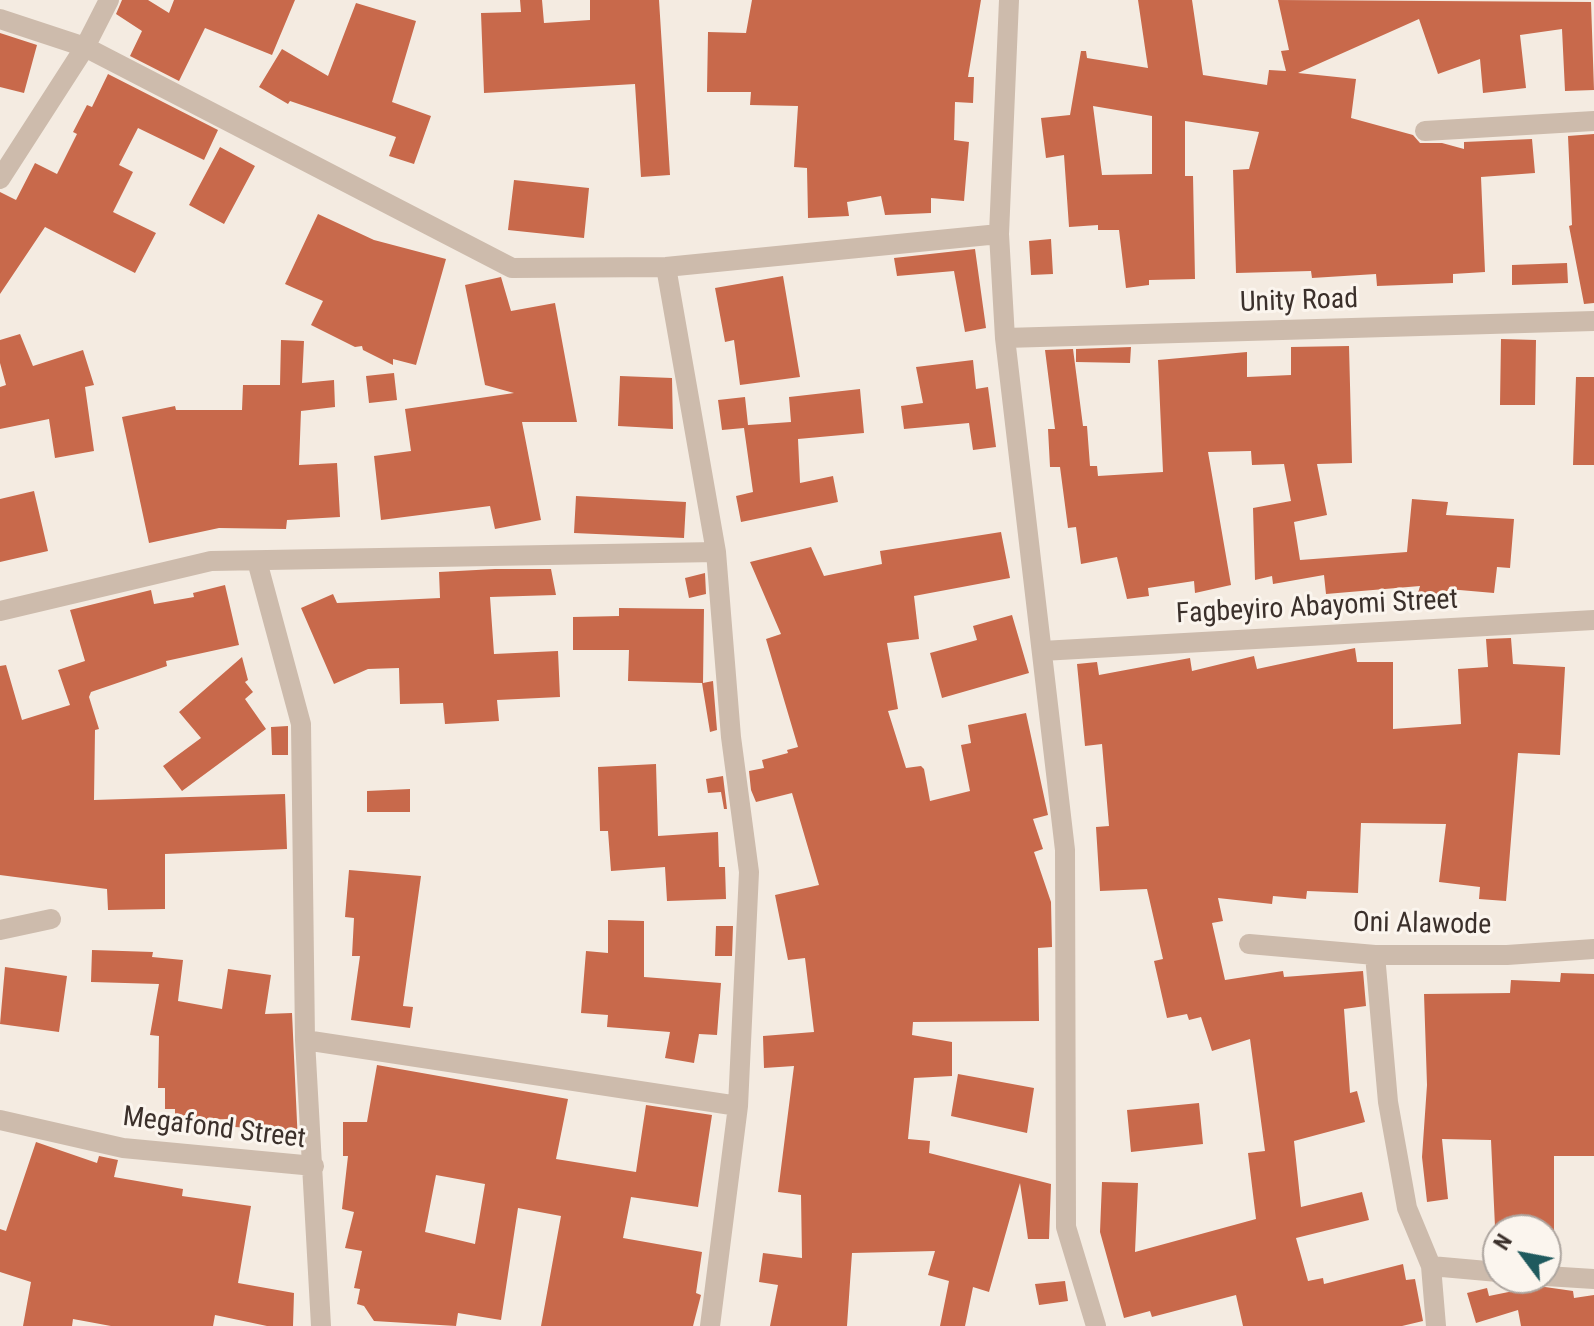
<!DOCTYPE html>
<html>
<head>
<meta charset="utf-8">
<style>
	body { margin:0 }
	#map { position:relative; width:1594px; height:1326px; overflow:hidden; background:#f4ebe1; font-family:"Roboto Condensed",sans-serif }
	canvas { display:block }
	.north { position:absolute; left:1482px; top:1214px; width:80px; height:80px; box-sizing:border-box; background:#fbf5ee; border:2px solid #aea6a0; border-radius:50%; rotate:302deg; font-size:22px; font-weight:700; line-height:32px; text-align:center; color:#3b302b }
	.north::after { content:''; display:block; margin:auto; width:28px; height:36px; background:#1f5a5e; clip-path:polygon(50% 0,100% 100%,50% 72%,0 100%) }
</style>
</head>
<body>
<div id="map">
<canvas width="1594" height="1326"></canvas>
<div class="north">N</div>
</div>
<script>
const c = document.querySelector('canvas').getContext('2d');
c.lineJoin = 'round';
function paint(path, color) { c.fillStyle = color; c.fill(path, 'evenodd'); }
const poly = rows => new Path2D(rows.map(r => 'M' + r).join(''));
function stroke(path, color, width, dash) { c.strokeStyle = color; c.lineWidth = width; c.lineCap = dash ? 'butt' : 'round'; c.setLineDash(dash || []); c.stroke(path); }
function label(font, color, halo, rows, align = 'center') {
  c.font = font + ' "Roboto Condensed",sans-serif'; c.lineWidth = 6; c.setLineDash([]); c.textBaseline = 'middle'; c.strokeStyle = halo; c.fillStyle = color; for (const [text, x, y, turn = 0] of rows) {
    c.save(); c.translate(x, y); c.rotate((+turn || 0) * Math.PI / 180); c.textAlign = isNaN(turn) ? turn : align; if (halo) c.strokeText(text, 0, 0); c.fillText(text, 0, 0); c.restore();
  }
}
const building = poly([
	[122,0,148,0,169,13,174,0,295,0,272,55,205,28,179,81,130,56,142,31,116,14],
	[520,0,542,0,544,23,590,20,590,0,659,0,670,175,641,177,635,84,484,93,481,13,521,12],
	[752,0,981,0,968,77,974,77,973,103,955,102,954,140,969,142,964,201,931,198,931,213,885,215,881,196,847,202,849,216,808,218,807,168,794,167,798,106,750,105,751,92,707,92,708,32,746,33],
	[1138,0,1192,0,1203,75,1267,85,1269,70,1286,71,1281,51,1289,50,1278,0,1591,2,1594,90,1565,91,1562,29,1520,35,1526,88,1483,93,1480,59,1438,74,1419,19,1298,73,1356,79,1351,118,1413,135,1420,143,1442,143,1464,149,1464,142,1532,139,1535,173,1481,177,1485,272,1453,274,1453,283,1377,286,1376,274,1312,278,1311,271,1236,273,1233,170,1249,169,1259,132,1185,121,1185,176,1193,176,1195,279,1149,280,1149,285,1126,288,1119,230,1098,230,1098,225,1069,227,1064,155,1046,158,1041,118,1070,115,1081,51,1086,51,1087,58,1148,68],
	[1093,106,1152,116,1152,174,1102,175],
	[356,3,416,21,392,102,431,116,414,164,389,156,396,137,290,101,288,104,259,87,282,49,328,76],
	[0,33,37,45,24,93,0,87],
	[108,74,218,130,204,160,138,128,119,165,133,172,113,212,156,233,135,273,45,227,0,294,0,192,16,200,35,163,57,174,77,134,73,132,87,105,92,107],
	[1594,134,1594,303,1584,304,1569,226,1572,225,1568,136],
	[220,147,255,166,224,224,189,205],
	[514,180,589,188,584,238,508,230],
	[318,214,374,240,446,259,416,365,393,359,393,365,363,350,362,346,355,347,311,325,323,301,285,284],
	[1051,239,1053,274,1031,275,1029,241],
	[975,249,986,328,965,332,954,271,897,276,894,258],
	[1567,263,1568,283,1512,285,1512,265],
	[783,276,800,377,740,385,734,340,725,342,715,288],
	[501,277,511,311,555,303,577,422,522,422,541,520,495,529,490,506,381,520,374,456,411,451,405,409,514,393,485,385,465,285],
	[20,334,33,366,83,350,94,385,85,387,94,451,55,458,49,419,0,429,0,387,6,385,0,363,0,340],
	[1501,339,1536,340,1535,405,1500,405],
	[281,340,304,341,302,383,334,380,335,407,301,411,299,465,337,463,340,517,287,520,286,529,219,528,149,543,122,417,175,406,176,410,242,410,243,385,280,385],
	[1349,346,1352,463,1317,464,1327,515,1294,522,1300,560,1407,552,1412,499,1448,502,1446,515,1514,519,1510,568,1497,567,1494,593,1448,589,1446,598,1418,593,1420,586,1326,594,1324,575,1273,584,1272,576,1255,580,1253,508,1291,501,1284,464,1252,465,1251,451,1208,452,1231,585,1195,593,1194,581,1148,588,1149,596,1127,599,1117,557,1081,564,1076,527,1068,528,1060,467,1050,467,1048,429,1055,429,1045,350,1073,349,1083,426,1087,426,1090,466,1097,466,1098,476,1163,472,1158,360,1247,352,1247,377,1291,375,1291,347],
	[1131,347,1130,363,1076,362,1076,349],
	[973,360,976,389,988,387,996,447,973,450,969,423,904,429,901,406,923,403,916,367],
	[394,373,397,400,369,403,366,376],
	[620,376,672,378,673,429,618,426],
	[1576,377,1594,377,1594,465,1573,465],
	[860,389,864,433,798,439,800,483,833,476,838,502,741,522,736,496,753,492,744,428,722,430,718,400,745,397,748,425,791,422,789,397],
	[34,491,48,551,0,562,0,499],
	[576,496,686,502,684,538,574,533],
	[1001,532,1010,578,914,596,919,639,887,643,898,709,888,711,906,768,921,766,924,769,930,801,970,791,961,745,971,743,968,725,1026,713,1048,815,1033,819,1043,849,1034,852,1051,902,1052,947,1038,948,1039,1021,913,1022,912,1035,952,1042,952,1076,914,1078,908,1139,930,1141,929,1153,1051,1184,1049,1239,1028,1239,1020,1183,989,1292,973,1287,965,1326,940,1326,949,1281,928,1275,935,1251,852,1253,847,1326,770,1326,778,1285,759,1282,763,1253,802,1258,801,1195,778,1192,794,1066,764,1068,763,1036,814,1032,805,958,788,960,775,895,819,885,792,793,756,802,751,790,749,771,764,768,762,760,788,753,787,750,798,747,766,639,781,634,750,562,811,547,824,576,882,564,880,551],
	[495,569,551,569,556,595,490,597,494,654,558,651,560,697,497,700,499,721,445,724,443,703,400,704,399,668,368,669,334,684,301,608,333,594,337,603,440,598,439,572],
	[705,573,706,594,689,598,685,578],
	[225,585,239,645,166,661,167,666,91,692,89,697,99,729,95,730,94,800,285,794,287,849,165,854,165,909,108,910,107,889,0,875,0,666,6,665,22,720,70,705,58,670,85,661,70,610,151,590,154,604,194,597,193,593],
	[619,608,704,609,703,683,713,681,717,730,710,732,702,683,628,681,629,650,573,650,573,617,619,616],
	[1012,615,1029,673,942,698,930,653,977,640,973,626],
	[1511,638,1513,664,1565,667,1560,755,1518,753,1506,901,1479,899,1480,887,1439,882,1446,824,1361,823,1358,893,1307,891,1306,899,1273,896,1272,904,1218,898,1223,921,1212,923,1225,980,1283,971,1284,977,1363,971,1366,1006,1344,1009,1350,1093,1357,1091,1365,1122,1294,1141,1301,1207,1362,1192,1369,1220,1296,1238,1308,1281,1323,1278,1324,1284,1403,1264,1406,1280,1415,1279,1423,1321,1402,1326,1243,1326,1236,1295,1152,1317,1150,1311,1124,1318,1100,1232,1102,1182,1138,1183,1135,1252,1256,1219,1248,1153,1265,1151,1250,1039,1212,1051,1201,1017,1189,1020,1187,1014,1167,1018,1154,961,1163,959,1147,889,1100,891,1096,827,1109,826,1102,744,1085,746,1077,664,1097,662,1099,675,1190,658,1192,671,1254,656,1257,669,1355,648,1357,662,1393,662,1393,729,1461,724,1458,669,1488,667,1486,639],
	[242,657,248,680,245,682,253,692,245,699,266,729,182,791,163,766,201,738,179,712],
	[288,726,288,755,272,755,271,727],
	[656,764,658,836,718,832,719,867,725,867,726,899,667,901,665,867,611,871,608,831,600,831,598,767],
	[723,776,727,809,724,809,721,792,708,793,706,779],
	[410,789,410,812,367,812,367,791],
	[349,870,421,876,403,1006,413,1007,410,1028,351,1020,360,956,352,956,354,918,345,917],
	[608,920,644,921,644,977,721,983,717,1035,699,1034,694,1063,665,1058,670,1032,607,1027,608,1015,581,1013,586,951,608,953],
	[716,926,733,926,732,956,715,956],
	[92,950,153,952,152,957,183,960,178,1001,222,1009,228,969,271,975,265,1014,292,1013,298,1144,284,1144,283,1130,235,1127,235,1119,175,1120,175,1109,165,1109,165,1088,158,1088,159,1036,150,1035,159,984,91,982],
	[5,967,67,976,59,1032,0,1024],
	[1561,973,1594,974,1594,1156,1554,1156,1554,1230,1495,1227,1491,1140,1442,1139,1448,1199,1427,1202,1422,1157,1427,1085,1424,994,1510,993,1511,980,1560,982],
	[377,1065,568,1099,556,1159,636,1172,646,1105,712,1115,698,1207,631,1197,623,1238,702,1252,696,1293,701,1295,693,1326,541,1326,561,1216,518,1208,501,1320,458,1313,456,1326,374,1321,364,1306,357,1304,360,1289,354,1288,362,1251,345,1248,354,1212,342,1209,348,1156,343,1156,343,1122,367,1122],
	[436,1175,485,1184,475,1244,425,1232],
	[958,1074,1034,1088,1027,1133,951,1116],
	[1199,1103,1203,1144,1131,1152,1127,1110],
	[36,1142,97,1163,99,1156,118,1160,114,1177,183,1189,182,1196,251,1206,238,1283,294,1293,293,1326,267,1326,215,1315,213,1326,111,1326,73,1319,72,1326,23,1326,31,1282,0,1272,0,1229,6,1231],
	[1065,1281,1068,1301,1039,1305,1035,1284],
	[1538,1286,1573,1291,1574,1298,1594,1295,1594,1326,1521,1326,1518,1310,1476,1323,1467,1293,1487,1288,1489,1296]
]);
const minor = poly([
	[1009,0,999,234,1005,338,1065,850,1066,1227,1096,1326],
	[0,19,85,47,512,268,666,267,999,234],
	[1425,131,1594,121],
	[0,179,85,47,109,0],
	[666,267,716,552,731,737,749,872,738,1106,710,1326],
	[1005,338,1594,321],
	[257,561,301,724,305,1040,321,1326],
	[0,611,211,561,716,552],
	[1042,651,1594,620],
	[0,930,51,919],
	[1249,944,1375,955,1507,955,1594,949],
	[1375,955,1388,1102,1407,1208,1431,1266,1436,1326],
	[305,1040,738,1106],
	[0,1120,123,1148,314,1166],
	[1431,1266,1498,1272],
	[1546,1276,1594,1279]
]);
const streetNames = [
	["Unity Road",1299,302,-2],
	["Fagbeyiro Abayomi Street",1317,608,-3],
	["Oni Alawode",1422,925,1],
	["Megafond Street",214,1129,7]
];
paint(building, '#c8694b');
stroke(minor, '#cdbbac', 20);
label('28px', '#3b302b', '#fbf5ee', streetNames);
</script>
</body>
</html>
